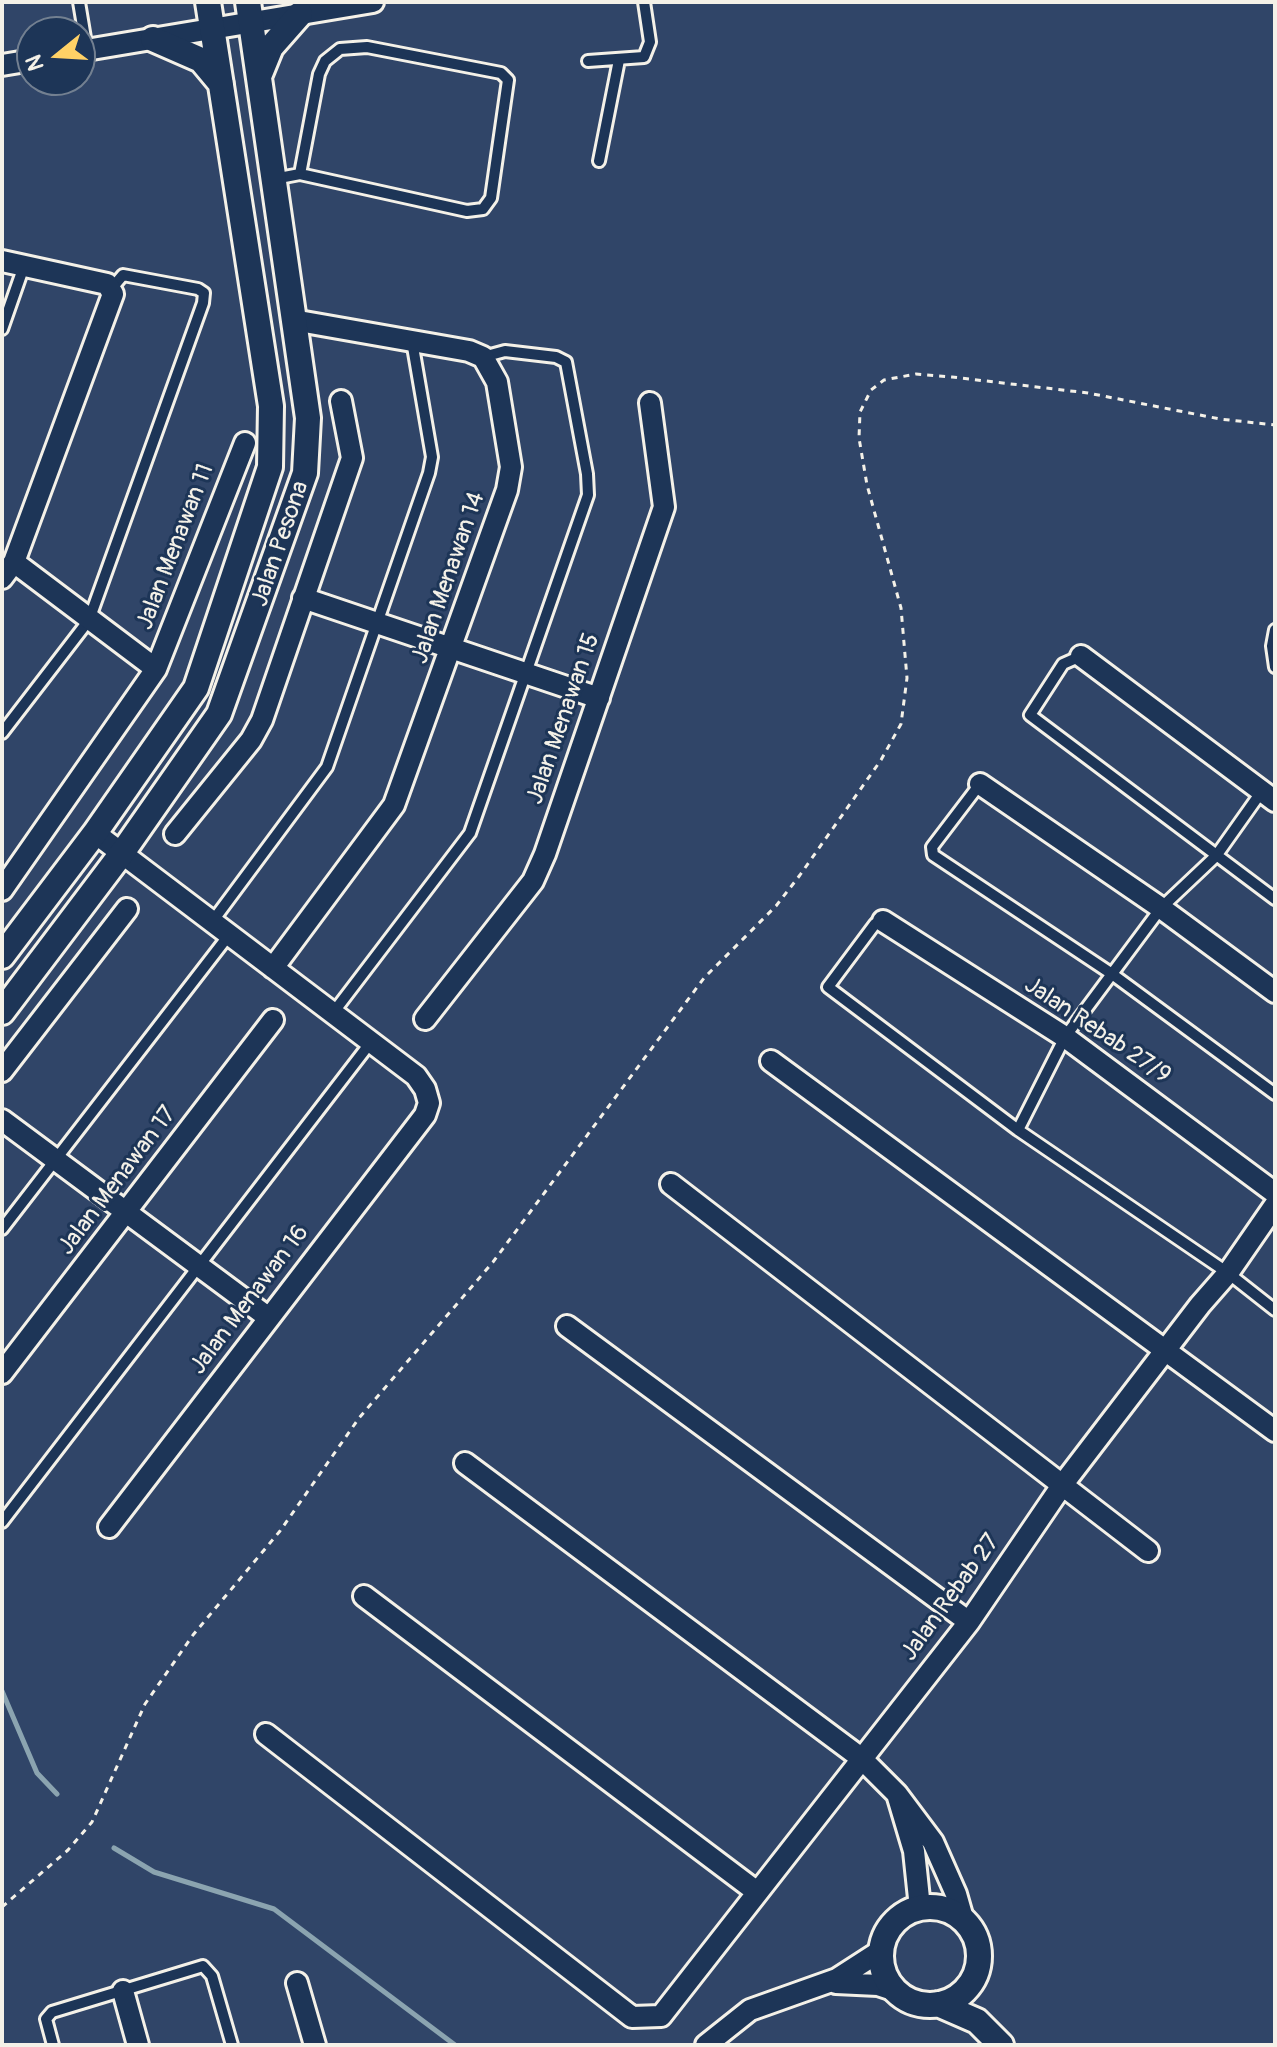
<!DOCTYPE html>
<html>
<head>
<meta charset="utf-8">
<style>
	body { margin:0 }
	#map { position:relative; width:1277px; height:2047px; overflow:hidden; background:#304568; font-family:Pangolin,sans-serif }
	canvas { display:block }
	.frame { position:absolute; inset:0; border:4px solid #f4f1e8; pointer-events:none }
	.north { position:absolute; left:16px; top:16px; width:80px; height:80px; box-sizing:border-box; background:#1d3557; border:2px solid #738091; border-radius:50%; rotate:252deg; font-size:22px; font-weight:700; line-height:32px; text-align:center; color:#f4f1e8 }
	.north::after { content:''; display:block; margin:auto; width:28px; height:36px; background:#ffd166; clip-path:polygon(50% 0,100% 100%,50% 72%,0 100%) }
</style>
</head>
<body>
<div id="map">
<canvas width="1277" height="2047"></canvas>
<div class="frame"></div>
<div class="north">N</div>
</div>
<script>
const c = document.querySelector('canvas').getContext('2d');
c.lineJoin = 'round';
const poly = rows => new Path2D(rows.map(r => 'M' + r).join(''));
function stroke(path, color, width, dash) { c.strokeStyle = color; c.lineWidth = width; c.lineCap = dash ? 'butt' : 'round'; c.setLineDash(dash || []); c.stroke(path); }
function label(font, color, halo, rows, align = 'center') {
  c.font = font + ' Pangolin,sans-serif'; c.lineWidth = 6; c.setLineDash([]); c.textBaseline = 'middle'; c.strokeStyle = halo; c.fillStyle = color; for (const [text, x, y, turn = 0] of rows) {
    c.save(); c.translate(x, y); c.rotate((+turn || 0) * Math.PI / 180); c.textAlign = isNaN(turn) ? turn : align; if (halo) c.strokeText(text, 0, 0); c.fillText(text, 0, 0); c.restore();
  }
}
const stream = poly([
	[2,1691,37,1773,57,1794],
	[114,1848,154,1872,274,1909,455,2045]
]);
const path = poly([
	[2,1907,68,1850,92,1822,145,1704,193,1635,280,1531,359,1418,493,1262,704,978,776,906,800,875,881,760,901,724,907,678,901,608,867,485,859,438,860,412,871,390,884,380,916,374,952,377,1088,393,1220,419,1275,425]
]);
const service = poly([
	[79,2,87,50],
	[588,61,644,57,650,42,644,2],
	[599,161,619,60],
	[274,179,300,174,467,211,483,209,491,198,508,80,501,73,367,47,340,49,325,61,319,74,300,174],
	[2,329,24,266],
	[1275,630,1272,646,1275,667],
	[1081,656,1063,664,1030,715,1275,899],
	[2,733,89,620,203,303,204,293,198,289,123,275,112,288],
	[980,784,932,847,933,855,1112,974,1275,1094],
	[883,921,875,924,828,987,1018,1130,1228,1273,1275,1310],
	[212,922,327,767,429,473,432,457,412,341],
	[333,1013,470,833,588,495,587,474,566,362,556,357,505,351,483,357],
	[1018,1130,1065,1037,1161,908,1216,856,1262,791],
	[2,1229,229,935],
	[2,1522,371,1042],
	[53,2045,46,2019,52,2012,203,1966,212,1976,232,2045]
]);
const minor = poly([
	[80,51,373,2],
	[2,65,32,60],
	[2,261,107,284,113,294,14,562,2,578],
	[14,562,156,669],
	[303,598,599,698],
	[1081,656,1275,801],
	[980,784,1161,908,1275,992],
	[95,833,416,1076,425,1089,429,1103,425,1115,109,1527],
	[175,834,251,740,262,720,352,458,341,401],
	[2,890,156,669,245,443],
	[883,921,1065,1037,1275,1193],
	[273,968,394,805,507,490,511,467,497,382,483,357,469,351,293,320],
	[425,1019,533,881,545,854,664,507,650,403],
	[771,1061,1275,1431],
	[2,1071,127,909],
	[2,1120,269,1318],
	[671,1184,1148,1551],
	[567,1326,969,1622],
	[2,1373,273,1020],
	[465,1463,861,1758,897,1794],
	[364,1596,757,1892],
	[266,1734,632,2017,661,2016,969,1622,1063,1484,1200,1305,1228,1273,1275,1205],
	[920,1908,914,1851,897,1794,933,1842,956,1894,964,1922],
	[297,1983,315,2045],
	[836,1983,878,1985,896,1991],
	[123,1991,138,2045],
	[706,2045,750,2010,837,1979,882,1950]
]);
const tertiary = poly([
	[153,39,201,60,221,84],
	[260,74,271,47,300,14],
	[2,956,95,833,196,688,270,467,271,406,208,2],
	[2,1012,122,853,219,714,305,473,308,418,248,2],
	'881 1956a49 49 0 1 1 98 0a49 49 0 1 1-98 0Z',
	[938,2004,977,2021,1001,2045]
]);
const streetNames = [
	["Jalan Pesona",281,544,-71],
	["Jalan Menawan 11",176,547,-69],
	["Jalan Menawan 14",449,578,-71],
	["Jalan Menawan 15",564,719,-71],
	["Jalan Rebab 27/9",1097,1031,34],
	["Jalan Menawan 17",118,1181,-53],
	["Jalan Menawan 16",250,1300,-53],
	["Jalan Rebab 27",951,1598,-54]
];
stroke(stream, '#8ba4b0', 5);
stroke(service, '#f4f1e8', 16);
stroke(minor, '#f4f1e8', 26);
stroke(tertiary, '#f4f1e8', 30);
stroke(path, '#f4f1e8', 3, [6, 6]);
stroke(service, '#1d3557', 10);
stroke(minor, '#1d3557', 20);
stroke(tertiary, '#1d3557', 24);
label('24px', '#f4f1e8', '#1d3557', streetNames);
</script>
</body>
</html>
